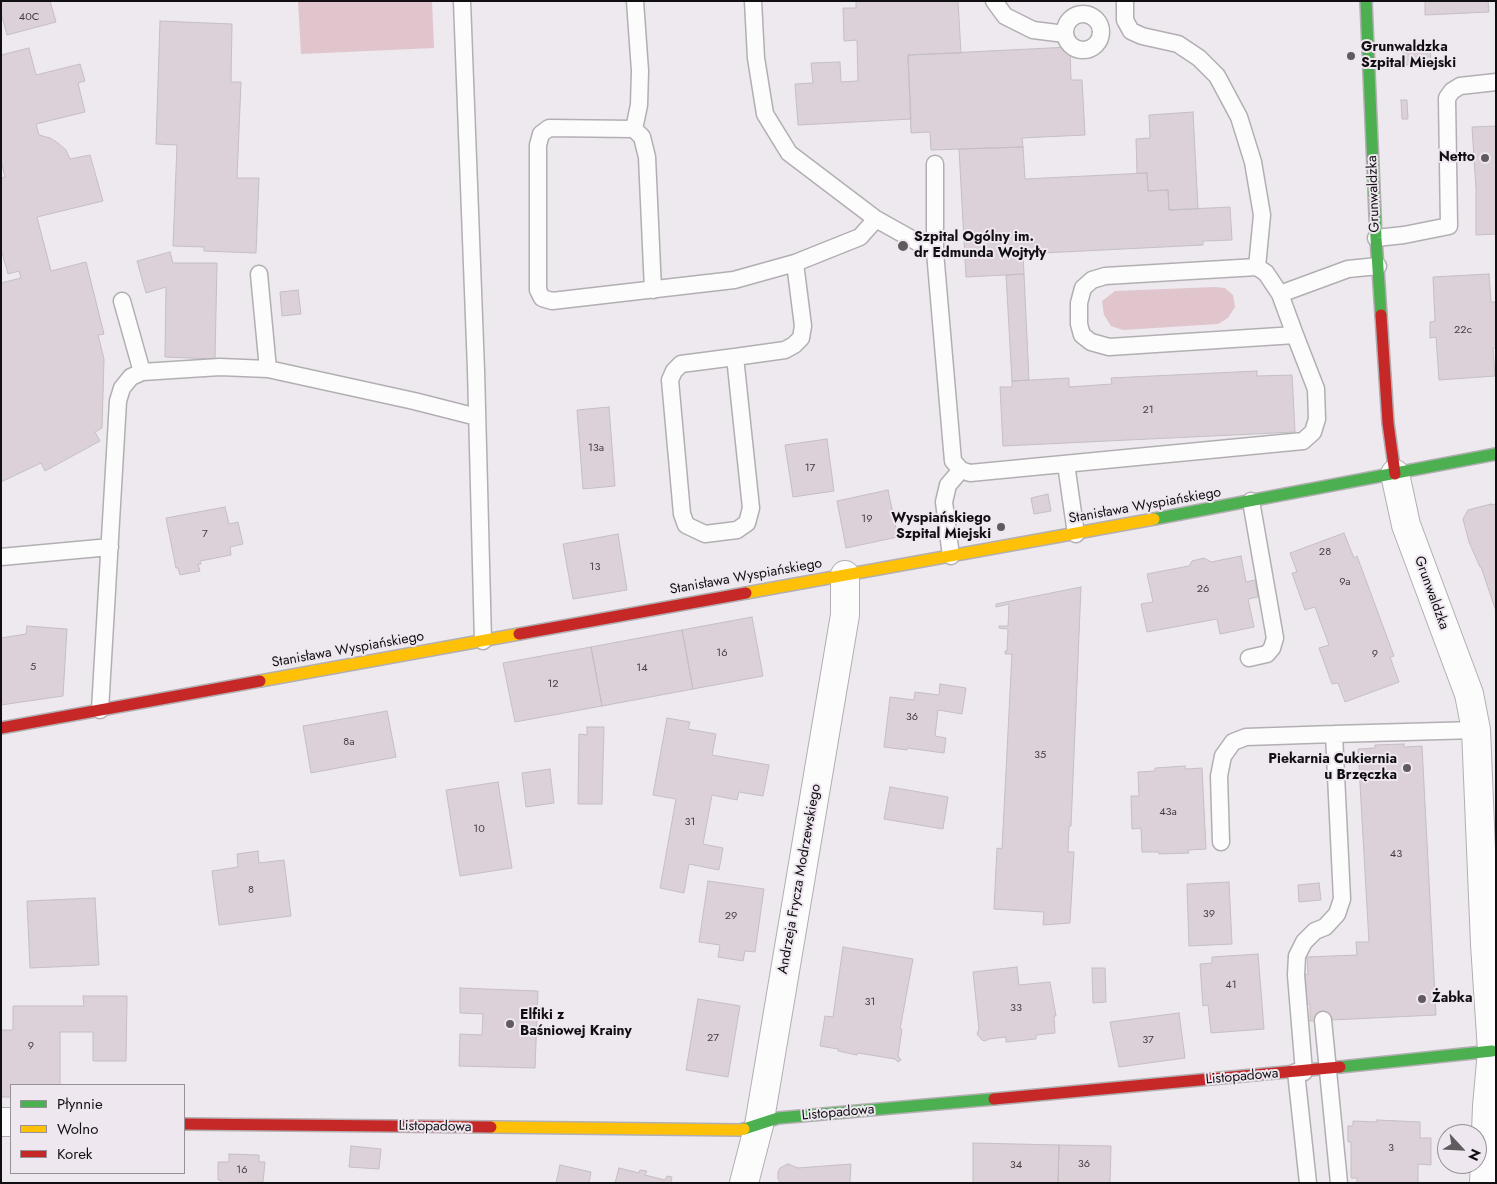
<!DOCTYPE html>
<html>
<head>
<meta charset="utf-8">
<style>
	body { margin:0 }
	#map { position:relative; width:1497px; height:1184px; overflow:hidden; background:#ede9ee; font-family:Jost,sans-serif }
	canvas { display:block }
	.frame { position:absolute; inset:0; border:2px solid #120f12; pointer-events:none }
	.legend { position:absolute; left:10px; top:1084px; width:175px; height:90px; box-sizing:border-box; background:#eee7f0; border:1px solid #969197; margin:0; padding:6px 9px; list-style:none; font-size:15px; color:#120f12 }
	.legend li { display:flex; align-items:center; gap:10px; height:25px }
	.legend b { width:25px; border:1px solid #969197 }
	.north { position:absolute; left:1437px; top:1124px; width:50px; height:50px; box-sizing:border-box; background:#eee7f0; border:1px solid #969197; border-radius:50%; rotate:115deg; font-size:14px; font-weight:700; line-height:20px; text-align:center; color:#120f12 }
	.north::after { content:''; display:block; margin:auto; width:18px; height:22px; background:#5f5b5f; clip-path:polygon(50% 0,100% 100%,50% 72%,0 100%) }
</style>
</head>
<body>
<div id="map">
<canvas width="1497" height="1184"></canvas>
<div class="frame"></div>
<ul class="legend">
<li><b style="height:6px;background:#4caf50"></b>Płynnie</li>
<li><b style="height:6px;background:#ffc107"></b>Wolno</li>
<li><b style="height:6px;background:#c62828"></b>Korek</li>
</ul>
<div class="north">N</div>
</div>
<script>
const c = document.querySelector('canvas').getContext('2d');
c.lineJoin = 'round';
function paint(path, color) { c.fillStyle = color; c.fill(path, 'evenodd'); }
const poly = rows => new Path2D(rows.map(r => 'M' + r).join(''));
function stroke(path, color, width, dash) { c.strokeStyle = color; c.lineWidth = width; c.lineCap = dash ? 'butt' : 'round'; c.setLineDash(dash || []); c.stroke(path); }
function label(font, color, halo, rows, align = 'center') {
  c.font = font + ' Jost,sans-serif'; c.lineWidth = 4; c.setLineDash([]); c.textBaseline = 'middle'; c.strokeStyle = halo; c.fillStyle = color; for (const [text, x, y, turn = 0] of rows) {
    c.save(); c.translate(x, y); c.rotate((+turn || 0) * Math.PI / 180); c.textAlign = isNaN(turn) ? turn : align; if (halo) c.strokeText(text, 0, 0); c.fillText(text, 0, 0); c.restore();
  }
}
const green = poly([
	[298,1,432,1,434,48,301,54],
	[1215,287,1225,288,1233,295,1235,307,1228,318,1218,324,1123,330,1111,326,1104,315,1102,301,1115,291]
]);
const building = poly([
	[1,1,50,1,56,22,7,35,1,13,1,1],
	[856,1,958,1,961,53,908,55,911,119,798,125,795,84,813,83,811,63,840,62,841,82,858,81,857,40,844,41,843,8,856,8,856,1],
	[1425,1,1488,1,1489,12,1425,15,1425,1],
	[160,21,232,24,231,82,241,82,237,178,259,178,256,253,204,251,204,247,173,246,177,145,156,144,160,21],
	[1430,42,1431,63,1404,65,1402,44,1430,42],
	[1070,47,1071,80,1082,80,1085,135,1022,138,1023,147,931,150,930,132,911,133,908,55,1070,47],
	[29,48,36,75,80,64,85,81,78,83,85,112,36,124,39,135,50,138,58,143,66,150,70,159,90,155,103,201,37,217,51,271,86,262,104,334,98,335,104,359,102,428,95,432,100,441,45,471,41,463,1,482,1,283,21,278,19,271,8,274,1,249,1,178,5,177,1,161,1,55,29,48],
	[1401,100,1407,100,1408,119,1402,119,1401,100],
	[1193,112,1198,209,1169,210,1168,190,1148,191,1147,173,1137,173,1136,139,1150,138,1149,115,1193,112],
	[1496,126,1496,234,1476,235,1476,189,1472,127,1496,126],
	[1023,147,1025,179,1147,173,1148,191,1168,190,1169,210,1230,207,1232,240,1203,241,1203,245,1023,254,1024,274,966,277,959,149,1023,147],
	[170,252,173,263,217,263,215,359,165,357,166,287,146,293,137,261,170,252],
	[1024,274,1029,380,1012,381,1006,275,1024,274],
	[1489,274,1491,302,1496,302,1496,348,1493,348,1495,376,1439,380,1436,337,1430,338,1430,322,1435,321,1433,277,1489,274],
	[298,290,301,314,282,316,280,292,298,290],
	[1257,371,1257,376,1292,375,1295,432,1003,446,1000,387,1012,387,1012,381,1069,378,1069,387,1112,384,1111,378,1257,371],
	[609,407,615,486,583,489,577,410,609,407],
	[827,439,834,491,793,497,785,445,827,439],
	[888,490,898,537,846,548,837,501,888,490],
	[1048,494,1051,511,1034,514,1031,498,1048,494],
	[1491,504,1491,505,1496,504,1496,611,1481,567,1480,567,1469,542,1463,519,1468,510,1491,504],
	[225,507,229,524,238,522,243,544,230,547,231,555,200,561,201,564,198,564,200,571,180,575,178,568,176,568,166,518,225,507],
	[1344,533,1354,558,1357,556,1394,656,1390,657,1399,682,1345,702,1338,683,1332,684,1319,648,1329,645,1315,607,1305,610,1292,573,1297,572,1290,553,1344,533],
	[618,534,627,590,573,599,563,544,618,534],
	[1241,556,1246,582,1255,580,1258,597,1248,599,1254,627,1220,634,1217,619,1147,632,1141,604,1153,602,1147,574,1189,566,1192,561,1204,558,1211,562,1241,556],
	[1081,587,1071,826,1069,826,1068,852,1074,852,1070,923,1043,925,1044,912,994,909,997,848,1002,849,1012,654,1005,654,1005,651,1007,651,1008,629,999,628,999,626,1008,626,1009,604,996,607,996,604,1081,587],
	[752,617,763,676,693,689,682,630,752,617],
	[27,626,67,629,63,696,1,705,1,638,26,634,27,626],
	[682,630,693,689,602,706,591,647,682,630],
	[591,647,602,706,515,722,503,663,591,647],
	[940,684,966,688,962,714,938,710,935,736,946,738,944,753,907,748,907,750,884,747,890,697,914,700,915,692,939,695,940,684],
	[387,711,396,757,311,773,303,726,387,711],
	[667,718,690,722,688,729,716,734,712,755,769,765,763,796,739,792,737,800,712,795,703,844,723,848,719,870,689,864,684,893,660,888,676,799,653,795,667,718],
	[587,727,604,727,602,804,578,804,579,734,587,735,587,727],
	[1404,744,1404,747,1422,746,1436,1015,1310,1021,1310,1004,1307,1004,1305,975,1308,974,1307,957,1357,955,1356,942,1369,942,1358,749,1375,748,1375,745,1404,744],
	[1185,766,1185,769,1202,768,1206,849,1188,850,1189,853,1159,854,1159,852,1142,852,1141,828,1132,829,1131,796,1139,796,1138,772,1155,771,1155,768,1185,766],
	[550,769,554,803,526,807,522,773,550,769],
	[498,782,512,868,460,876,446,790,498,782],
	[890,787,948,797,943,829,884,819,890,787],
	[258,851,259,863,284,860,291,916,219,925,212,871,238,867,237,854,258,851],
	[708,881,764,889,755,952,745,951,743,961,718,957,720,945,699,942,708,881],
	[1229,882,1232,944,1189,946,1187,884,1229,882],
	[1319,883,1321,900,1299,902,1298,885,1319,883],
	[95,898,99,965,30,968,27,901,95,898],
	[843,947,913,959,900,1029,902,1029,898,1056,901,1060,898,1062,895,1059,858,1053,857,1055,838,1051,838,1049,820,1046,825,1016,833,1017,843,947],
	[1258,954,1264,1029,1211,1033,1208,1005,1203,1006,1200,964,1212,963,1212,957,1258,954],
	[1017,967,1019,985,1050,982,1056,1016,1054,1016,1055,1033,1036,1035,1036,1039,1006,1042,1006,1037,989,1039,985,1041,982,1040,977,1034,979,1029,973,972,1017,967],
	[1092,968,1105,968,1106,1002,1093,1003,1092,968],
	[460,988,538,991,535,1068,459,1066,460,1034,482,1035,483,1014,460,1013,460,988],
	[83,996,127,996,126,1061,93,1061,93,1032,60,1032,60,1085,11,1085,11,1097,1,1097,1,1030,13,1030,13,1006,84,1006,83,996],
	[698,999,740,1006,728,1077,686,1070,698,999],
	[1179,1013,1185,1058,1119,1067,1110,1022,1179,1013],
	[1377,1120,1420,1122,1420,1138,1431,1138,1431,1165,1418,1164,1418,1183,1357,1183,1357,1178,1351,1178,1351,1142,1348,1142,1348,1126,1353,1126,1353,1121,1377,1122,1377,1120],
	[973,1143,1059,1145,1058,1183,973,1183,973,1143],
	[1059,1145,1111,1146,1110,1183,1058,1183,1059,1145],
	[351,1146,381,1149,379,1169,349,1167,351,1146],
	[229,1154,259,1155,259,1162,265,1162,263,1182,221,1183,221,1180,218,1180,218,1162,229,1162,229,1154],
	[788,1164,798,1168,851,1164,850,1183,781,1183,778,1179,778,1172,780,1168,788,1164],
	[560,1165,591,1172,589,1183,556,1183,560,1165],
	[619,1168,639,1173,640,1170,647,1171,645,1175,665,1180,667,1176,672,1177,671,1182,675,1183,615,1183,619,1168]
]);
const lane = poly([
	[462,1,476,370,483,641],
	[635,1,640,71,639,105,634,129,549,128,541,134,538,145,538,290,542,298,552,301,734,280,795,263,860,237,876,219],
	[753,1,756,58,765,114,789,153,876,219,935,252,953,461,961,470,970,473,1303,441,1313,432,1317,419,1316,389,1295,335,1109,347,1091,342,1082,335,1079,324,1079,303,1083,288,1092,280,1105,276,1257,267,1262,215,1253,162,1239,117,1217,76,1199,58,1178,44,1142,36,1131,31,1125,20,1125,1],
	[994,1,1005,16,1033,30,1065,34],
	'1065 32a18 18 0 1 1 36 0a18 18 0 1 1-36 0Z',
	[634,129,642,137,647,157,653,290],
	[1376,238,1404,235,1449,226,1447,98,1452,91,1460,86,1496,82],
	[935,252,935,164],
	[1257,267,1266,273,1280,294,1295,335],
	[259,274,268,369],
	[1280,294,1348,269,1378,266],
	[122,301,142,372],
	[735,357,751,508,747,523,737,530,705,534,686,525,682,514,670,380,674,371,681,364,735,357,785,350,794,345,801,338,803,326,795,263],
	[1066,464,1076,534],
	[951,556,944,502,948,485,961,470],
	[1,557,110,547],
	[1249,658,1267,654,1272,648,1275,638,1251,501],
	[100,710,118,401,122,388,131,377,142,372,220,367,268,369,414,401,477,417],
	[1221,842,1219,776,1223,756,1233,742,1246,737,1334,734],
	[1323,1020,1339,1183],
	[1296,1072,1308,1183],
	[1304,1072,1296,975,1297,956,1304,942,1315,931,1325,927,1337,914,1342,899,1334,734,1476,730]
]);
const street = poly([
	[1395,474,1406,525,1469,694,1476,730,1485,944,1492,1051,1487,1106,1484,1183],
	[1,1122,11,1122],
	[744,1183,759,1125,845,615,845,575]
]);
const fast = poly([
	[1366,1,1376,238,1381,315],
	[1154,519,1496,454],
	[1340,1067,1492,1051],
	[744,1129,778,1118,994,1099]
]);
const slow = poly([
	[746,593,1154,519],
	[260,681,519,634],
	[491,1127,740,1130,744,1129]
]);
const jam = poly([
	[1381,315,1388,423,1395,474],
	[519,634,746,593],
	[1,728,260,681],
	[994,1099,1340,1067],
	[184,1124,491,1127]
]);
const markers = [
	[1351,56,5,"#5f5b5f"],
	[1485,158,5,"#5f5b5f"],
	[903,246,6,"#5f5b5f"],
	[1001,527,5,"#5f5b5f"],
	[1407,768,5,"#5f5b5f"],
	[1422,999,5,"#5f5b5f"],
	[510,1024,5,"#5f5b5f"]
];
const numberNames = [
	["40C",29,17],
	["22c",1463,330],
	["21",1148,410],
	["13a",596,448],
	["17",810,468],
	["19",867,519],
	["7",205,534],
	["28",1325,552],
	["13",595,567],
	["9a",1345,582],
	["26",1203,589],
	["16",722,653],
	["9",1375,654],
	["5",33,667],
	["14",642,668],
	["12",553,684],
	["36",912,717],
	["8a",349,742],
	["35",1040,755],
	["43a",1168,812],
	["31",690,822],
	["10",479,829],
	["43",1396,854],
	["8",251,890],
	["39",1209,914],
	["29",731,916],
	["41",1231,985],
	["31",870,1002],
	["33",1016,1008],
	["27",713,1038],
	["37",1148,1040],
	["9",31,1046],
	["3",1391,1148],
	["36",1084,1164],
	["34",1016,1165],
	["16",242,1170]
];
const poiNames = [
	["Grunwaldzka",1361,48],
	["Szpital Miejski",1361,64],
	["Netto",1475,158,"right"],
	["Szpital Ogólny im.",914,238],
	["dr Edmunda Wojtyły",914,254],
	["Wyspiańskiego",991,519,"right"],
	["Szpital Miejski",991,535,"right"],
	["Piekarnia Cukiernia",1397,760,"right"],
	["u Brzęczka",1397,776,"right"],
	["Żabka",1432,999],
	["Elfiki z",520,1016],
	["Baśniowej Krainy",520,1032]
];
const streetNames = [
	["Grunwaldzka",1374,194,-92],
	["Stanisława Wyspiańskiego",1145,506,-10],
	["Stanisława Wyspiańskiego",746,577,-10],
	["Grunwaldzka",1431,593,70],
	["Stanisława Wyspiańskiego",348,650,-10],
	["Andrzeja Frycza Modrzewskiego",800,879,-80],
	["Listopadowa",1242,1077,-5],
	["Listopadowa",838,1113,-5],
	["Listopadowa",435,1127,1]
];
paint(green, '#e0c5cd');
paint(building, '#dcd1d8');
stroke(building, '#c3bfc3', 1);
stroke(lane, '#b2afb2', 19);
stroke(street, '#b2afb2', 30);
stroke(fast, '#b2afb2', 14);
stroke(slow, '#b2afb2', 14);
stroke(jam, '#b2afb2', 14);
stroke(lane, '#fcfcfc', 16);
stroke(street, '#fcfcfc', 28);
stroke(fast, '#4caf50', 11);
stroke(slow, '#ffc107', 11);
stroke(jam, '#c62828', 11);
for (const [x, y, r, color] of markers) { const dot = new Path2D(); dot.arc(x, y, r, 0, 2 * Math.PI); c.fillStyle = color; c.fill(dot); stroke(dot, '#eee7f0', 2); }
label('11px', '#464044', null, numberNames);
label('bold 14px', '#120f12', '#eee7f0', poiNames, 'left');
label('14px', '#120f12', '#eee7f0', streetNames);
</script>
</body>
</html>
